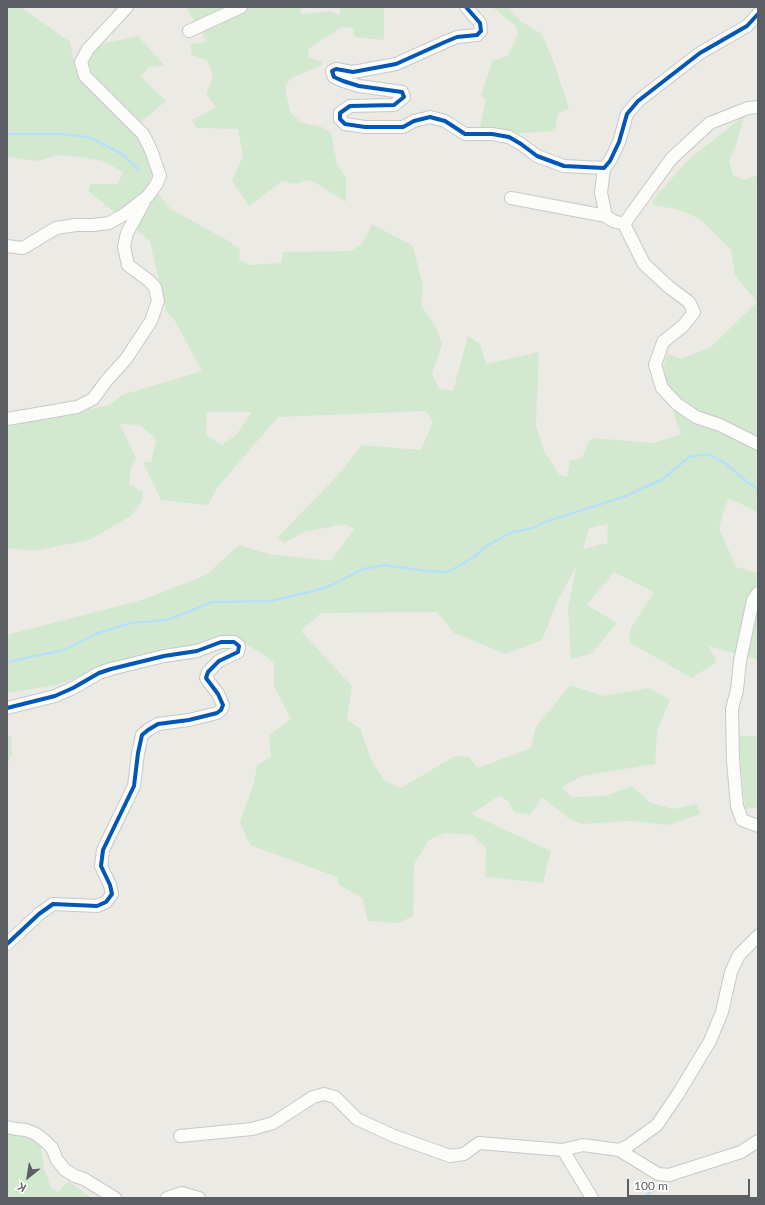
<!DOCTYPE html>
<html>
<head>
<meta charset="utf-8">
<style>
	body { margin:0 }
	#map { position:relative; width:765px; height:1205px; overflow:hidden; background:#eceae5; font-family:Lato,sans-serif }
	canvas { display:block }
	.frame { position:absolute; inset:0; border:8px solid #5b5f64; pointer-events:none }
	.north { position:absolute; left:8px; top:1157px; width:40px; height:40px; -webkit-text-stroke:3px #fff; paint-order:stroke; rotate:210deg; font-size:11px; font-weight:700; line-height:16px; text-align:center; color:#5b5f64 }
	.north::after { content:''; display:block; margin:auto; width:14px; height:18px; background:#5b5f64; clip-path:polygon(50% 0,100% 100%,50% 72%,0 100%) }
	.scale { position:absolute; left:627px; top:1179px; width:123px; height:18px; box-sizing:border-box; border:2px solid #5b5f64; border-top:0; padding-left:5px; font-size:12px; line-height:14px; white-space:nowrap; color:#5b5f64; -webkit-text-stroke:3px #fff; paint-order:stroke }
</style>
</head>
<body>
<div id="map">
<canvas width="765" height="1205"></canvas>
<div class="frame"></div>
<div class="north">K</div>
<div class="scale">100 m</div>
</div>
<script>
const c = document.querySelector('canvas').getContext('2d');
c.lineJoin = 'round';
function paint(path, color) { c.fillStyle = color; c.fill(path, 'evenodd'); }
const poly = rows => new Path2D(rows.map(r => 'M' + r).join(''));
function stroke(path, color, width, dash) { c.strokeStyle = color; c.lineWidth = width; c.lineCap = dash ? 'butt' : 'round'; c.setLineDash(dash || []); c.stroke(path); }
const green = poly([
	[7,7,21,7,70,42,76,72,143,144,154,171,149,182,171,209,227,240,240,250,239,260,249,265,281,263,283,252,351,251,363,242,372,224,413,246,423,286,421,305,438,331,442,345,432,374,439,389,453,391,468,336,480,344,486,364,539,352,536,425,544,451,559,474,567,477,570,461,582,458,587,445,592,438,654,443,681,434,676,421,663,369,667,353,681,359,711,347,757,302,735,275,731,250,702,221,690,214,676,209,653,205,653,200,688,160,744,116,736,145,729,161,733,175,744,180,758,175,758,513,746,506,728,499,719,528,736,567,758,573,758,583,747,602,746,612,758,618,758,660,709,646,717,662,692,678,629,642,631,628,654,592,614,572,587,605,617,623,592,653,571,659,568,609,576,567,558,600,542,640,506,654,454,633,437,612,321,613,301,631,352,686,347,720,360,728,372,762,385,781,401,788,455,756,469,757,478,768,531,748,536,727,570,685,603,696,649,688,670,700,657,731,655,764,582,776,562,787,572,797,605,796,632,786,651,803,673,809,696,804,701,814,667,825,631,821,582,824,568,818,542,797,530,815,514,812,508,801,499,796,471,814,551,851,543,883,485,877,486,848,472,835,444,833,429,840,414,864,413,916,399,923,368,921,363,899,338,884,337,877,250,845,240,822,254,783,257,765,271,757,269,735,291,719,274,686,274,663,261,653,236,639,225,637,130,659,57,685,7,693,7,635,145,599,206,575,239,545,268,554,331,561,354,529,345,524,304,532,284,543,278,537,336,477,362,445,421,450,433,421,426,411,278,417,217,488,208,505,161,500,143,462,151,462,156,439,140,425,120,424,136,458,131,467,129,484,143,492,142,501,131,516,89,540,34,551,7,548,7,425,110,405,122,395,202,371,175,321,166,311,150,241,88,191,91,184,118,184,123,172,103,161,79,157,58,155,37,161,7,157],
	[207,412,252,412,236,435,222,445,206,435],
	[608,524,607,543,583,549,589,528],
	[186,7,301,7,301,14,331,11,339,15,341,7,384,7,384,40,354,37,353,28,342,27,308,49,309,58,322,61,322,65,291,78,285,87,290,112,302,123,322,127,331,133,337,164,346,178,346,202,311,180,293,184,282,181,249,206,232,181,243,156,238,129,197,128,192,120,216,107,206,94,213,76,207,60,191,55,191,44,207,42],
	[492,7,507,7,522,22,542,34,553,60,569,108,558,114,555,131,508,134,480,128,486,100,481,97,492,61,508,56,518,34,516,26],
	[138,36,165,66,149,67,141,77,166,101,141,122,96,81,89,72,87,61,90,53,105,43],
	[7,735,11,736,12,754,7,765],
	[738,736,758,736,758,807,745,809],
	[9,1132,29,1135,41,1147,44,1169,48,1178,50,1187,58,1192,69,1181,91,1198,7,1198,7,1140]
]);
const stream = poly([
	[7,134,57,134,80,136,91,138,122,154,139,170],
	[7,662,64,650,98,633,131,623,167,620,212,602,271,601,317,590,332,585,363,569,384,565,427,571,448,572,474,557,486,546,512,532,533,528,545,522,626,496,663,479,689,457,708,454,725,463,747,482,758,489],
	[644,1198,653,1190]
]);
const minor = poly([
	[466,7,480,23,481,31,477,35,457,37,445,42,396,64,353,72,336,69,332,71,334,77,343,81,359,86,402,92,404,97,394,105,350,106,340,113,340,119,345,124,365,127,403,127,414,121,430,117,445,121,465,134,492,134,509,137,521,144,537,156,564,166,604,168,610,161,619,142,627,114,638,101,700,53,747,26,758,14],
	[189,31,241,7],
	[604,168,601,193,606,216,613,221,624,224,671,159,710,123,748,108,758,107],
	[511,198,606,216],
	[624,224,644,264,670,288,689,302,694,312,683,326,663,342,655,365,662,388,677,404,696,417,720,425,758,444],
	[7,246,23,248,56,228,76,225,93,225,109,223,125,214,148,196,156,185,160,176,151,150,143,134,85,76,81,62,88,49,127,7],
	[7,419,77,407,93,399,107,380,126,359,151,321,158,301,155,287,148,280,128,265,124,247,127,233,144,202],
	[758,593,753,600,749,619,740,661,737,690,732,709,733,761,737,806,742,820,758,826],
	[7,708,55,696,73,688,99,673,111,669,164,656,197,651,221,642,234,642,239,646,238,652,219,661,208,672,206,678,218,694,223,705,221,710,217,713,189,720,158,724,148,730,142,735,138,753,134,786,103,850,101,866,110,885,112,894,106,902,97,906,53,904,39,914,7,944],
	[7,1127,16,1129,26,1130,36,1134,45,1141,52,1148,57,1160,65,1170,75,1176,84,1179,115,1198],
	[180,1136,252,1129,273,1123,313,1097,324,1094,335,1097,357,1119,394,1136,450,1156,464,1154,479,1143,563,1150],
	[619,1150,658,1174,669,1175,741,1152,758,1141],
	[167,1198,182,1193,199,1198],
	[592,1198,563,1150,583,1145,619,1150,628,1146,657,1125,678,1094,710,1041,722,1012,731,972,739,955,758,936]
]);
const cycleway = poly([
	[466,7,480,23,481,31,477,35,457,37,445,42,396,64,353,72,336,69,332,71,334,77,343,81,359,86,402,92,404,97,394,105,350,106,340,113,340,119,345,124,365,127,403,127,414,121,430,117,445,121,465,134,492,134,509,137,521,144,537,156,564,166,604,168,610,161,619,142,627,114,638,101,700,53,747,26,758,14],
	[7,708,55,696,73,688,99,673,111,669,164,656,197,651,221,642,234,642,239,646,238,652,219,661,208,672,206,678,218,694,223,705,221,710,217,713,189,720,158,724,148,730,142,735,138,753,134,786,103,850,101,866,110,885,112,894,106,902,97,906,53,904,39,914,7,944]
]);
paint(green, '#d3e9cf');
stroke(stream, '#b8dff7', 2.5);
stroke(minor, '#c8c8c8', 14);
stroke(minor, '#fcfcfb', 12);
stroke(cycleway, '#0057b8', 4);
</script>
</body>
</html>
